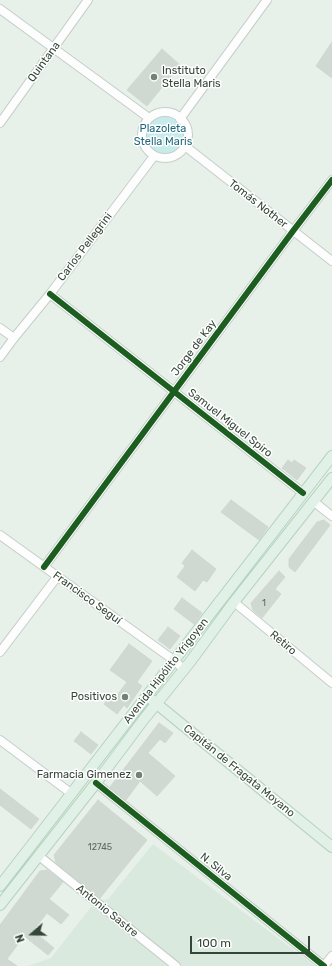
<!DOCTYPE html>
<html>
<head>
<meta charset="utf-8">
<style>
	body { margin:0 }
	#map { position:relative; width:332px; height:966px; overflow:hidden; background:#e8f0ea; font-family:Rubik,sans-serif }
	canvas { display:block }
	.north { position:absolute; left:12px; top:914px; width:40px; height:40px; -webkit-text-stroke:3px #fff; paint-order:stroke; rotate:250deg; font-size:11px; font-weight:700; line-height:16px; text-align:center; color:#344638 }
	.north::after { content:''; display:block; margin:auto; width:14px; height:18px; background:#344638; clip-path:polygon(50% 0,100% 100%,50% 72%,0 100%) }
	.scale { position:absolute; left:190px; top:936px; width:120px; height:18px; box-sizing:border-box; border:2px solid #344638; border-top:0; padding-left:5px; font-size:12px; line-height:14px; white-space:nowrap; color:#344638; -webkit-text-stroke:3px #fff; paint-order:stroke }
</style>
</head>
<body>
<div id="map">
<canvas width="332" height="966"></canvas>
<div class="north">N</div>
<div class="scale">100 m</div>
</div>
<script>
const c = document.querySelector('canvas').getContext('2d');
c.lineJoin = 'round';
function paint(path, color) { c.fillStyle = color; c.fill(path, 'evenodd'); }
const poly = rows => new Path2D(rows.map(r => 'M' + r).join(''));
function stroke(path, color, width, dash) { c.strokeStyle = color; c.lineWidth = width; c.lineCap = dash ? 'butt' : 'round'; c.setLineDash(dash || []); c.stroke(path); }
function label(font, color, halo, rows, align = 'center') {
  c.font = font + ' Rubik,sans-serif'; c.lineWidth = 3; c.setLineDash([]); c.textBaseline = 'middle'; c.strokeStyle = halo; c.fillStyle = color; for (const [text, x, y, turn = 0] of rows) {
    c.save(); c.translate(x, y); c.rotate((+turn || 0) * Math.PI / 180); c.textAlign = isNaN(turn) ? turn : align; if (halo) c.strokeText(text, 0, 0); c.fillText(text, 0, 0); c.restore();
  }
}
const residential = poly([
	[153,844,315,966,28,966,51,958,90,908,109,898]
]);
const green = poly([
	'145 135a19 19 0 1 1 38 0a19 19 0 1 1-38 0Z'
]);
const building = poly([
	[332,42,332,78,316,66,332,42],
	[162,49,180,65,147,106,127,90,162,49],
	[288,460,292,463,294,460,306,468,297,480,282,468,288,460],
	[231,500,268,527,259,540,221,512,231,500],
	[324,520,330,525,295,572,289,567,289,559,317,522,324,520],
	[192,550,216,569,207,582,203,580,195,591,177,577,185,566,182,563,192,550],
	[279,571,285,577,275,589,281,594,262,618,253,610,251,603,279,571],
	[182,598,202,613,194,624,174,609,182,598],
	[168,627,180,636,170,649,158,640,168,627],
	[129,644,152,661,137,682,142,686,127,708,124,705,117,714,104,704,111,695,115,698,127,682,110,670,129,644],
	[159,723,173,733,165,743,160,739,148,753,175,776,157,796,140,781,126,800,110,787,159,723],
	[81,732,98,745,91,754,74,741,81,732],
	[0,789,39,819,31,829,0,805,0,789],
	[98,800,147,840,100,898,56,863,54,855,98,800],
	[47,870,63,882,49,899,69,915,61,924,47,913,33,931,54,948,48,955,24,936,7,959,17,966,0,966,0,925,40,871,47,870]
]);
const minor = poly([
	[0,9,149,118],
	'142 135a23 23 0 1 1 46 0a23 23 0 1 1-46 0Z',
	[180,119,267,0],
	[0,123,88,0],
	[185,146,332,261],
	[50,294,303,493],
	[0,328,14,338],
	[0,357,14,338,50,294,154,156],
	[313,501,332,516],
	[0,535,175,661,184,670],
	[44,567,293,231,332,180],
	[234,602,332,683],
	[0,652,57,577],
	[0,740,72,794],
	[96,783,324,966],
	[39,856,176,966],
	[324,966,332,956]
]);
const major = poly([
	[152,700,332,847],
	[0,886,332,456],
	[0,905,96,783,144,719,190,662,234,602,332,478]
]);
const cycleway = poly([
	[50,294,303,493],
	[44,567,293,231,332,180],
	[96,783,324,966]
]);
const markers = [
	[154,77,4,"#738276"],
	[125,697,4,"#738276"],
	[139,775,4,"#738276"]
];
const numberNames = [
	["1",264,603],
	["12745",100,847]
];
const streetNames = [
	["Quintana",44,62,-54],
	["Tomás Nother",258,204,38],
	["Carlos Pellegrini",85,247,-53],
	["Jorge de Kay",194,348,-53],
	["Samuel Miguel Spiro",230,423,38],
	["Francisco Seguí",87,598,36],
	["Retiro",283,643,40],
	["Avenida Hipólito Yrigoyen",166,671,-52],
	["Capitán de Fragata Moyano",239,771,39],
	["N. Silva",216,867,39],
	["Antonio Sastre",107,911,39]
];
const poiNames = [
	["Instituto",162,71,"left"],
	["Stella Maris",162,84,"left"],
	["Positivos",117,697],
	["Farmacia Gimenez",131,775]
];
const parkNames = [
	["Plazoleta",163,129],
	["Stella Maris",163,142]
];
paint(residential, '#d9e9dd');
paint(green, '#c5eceb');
paint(building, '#cfd8d1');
stroke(building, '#ced8d0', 1);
stroke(minor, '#c5cec8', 10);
stroke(major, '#b4d4bd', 12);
stroke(minor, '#fcfdfc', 8);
stroke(major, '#e2f1e7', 10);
stroke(cycleway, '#1b5e20', 6);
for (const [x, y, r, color] of markers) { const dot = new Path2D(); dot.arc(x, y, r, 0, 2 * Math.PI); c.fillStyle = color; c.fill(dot); stroke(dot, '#fff', 1.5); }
label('9px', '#5c6c60', null, numberNames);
label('11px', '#344638', '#fff', streetNames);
label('11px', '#344638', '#fff', poiNames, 'right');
label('11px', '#22687c', '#fff', parkNames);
</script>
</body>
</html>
